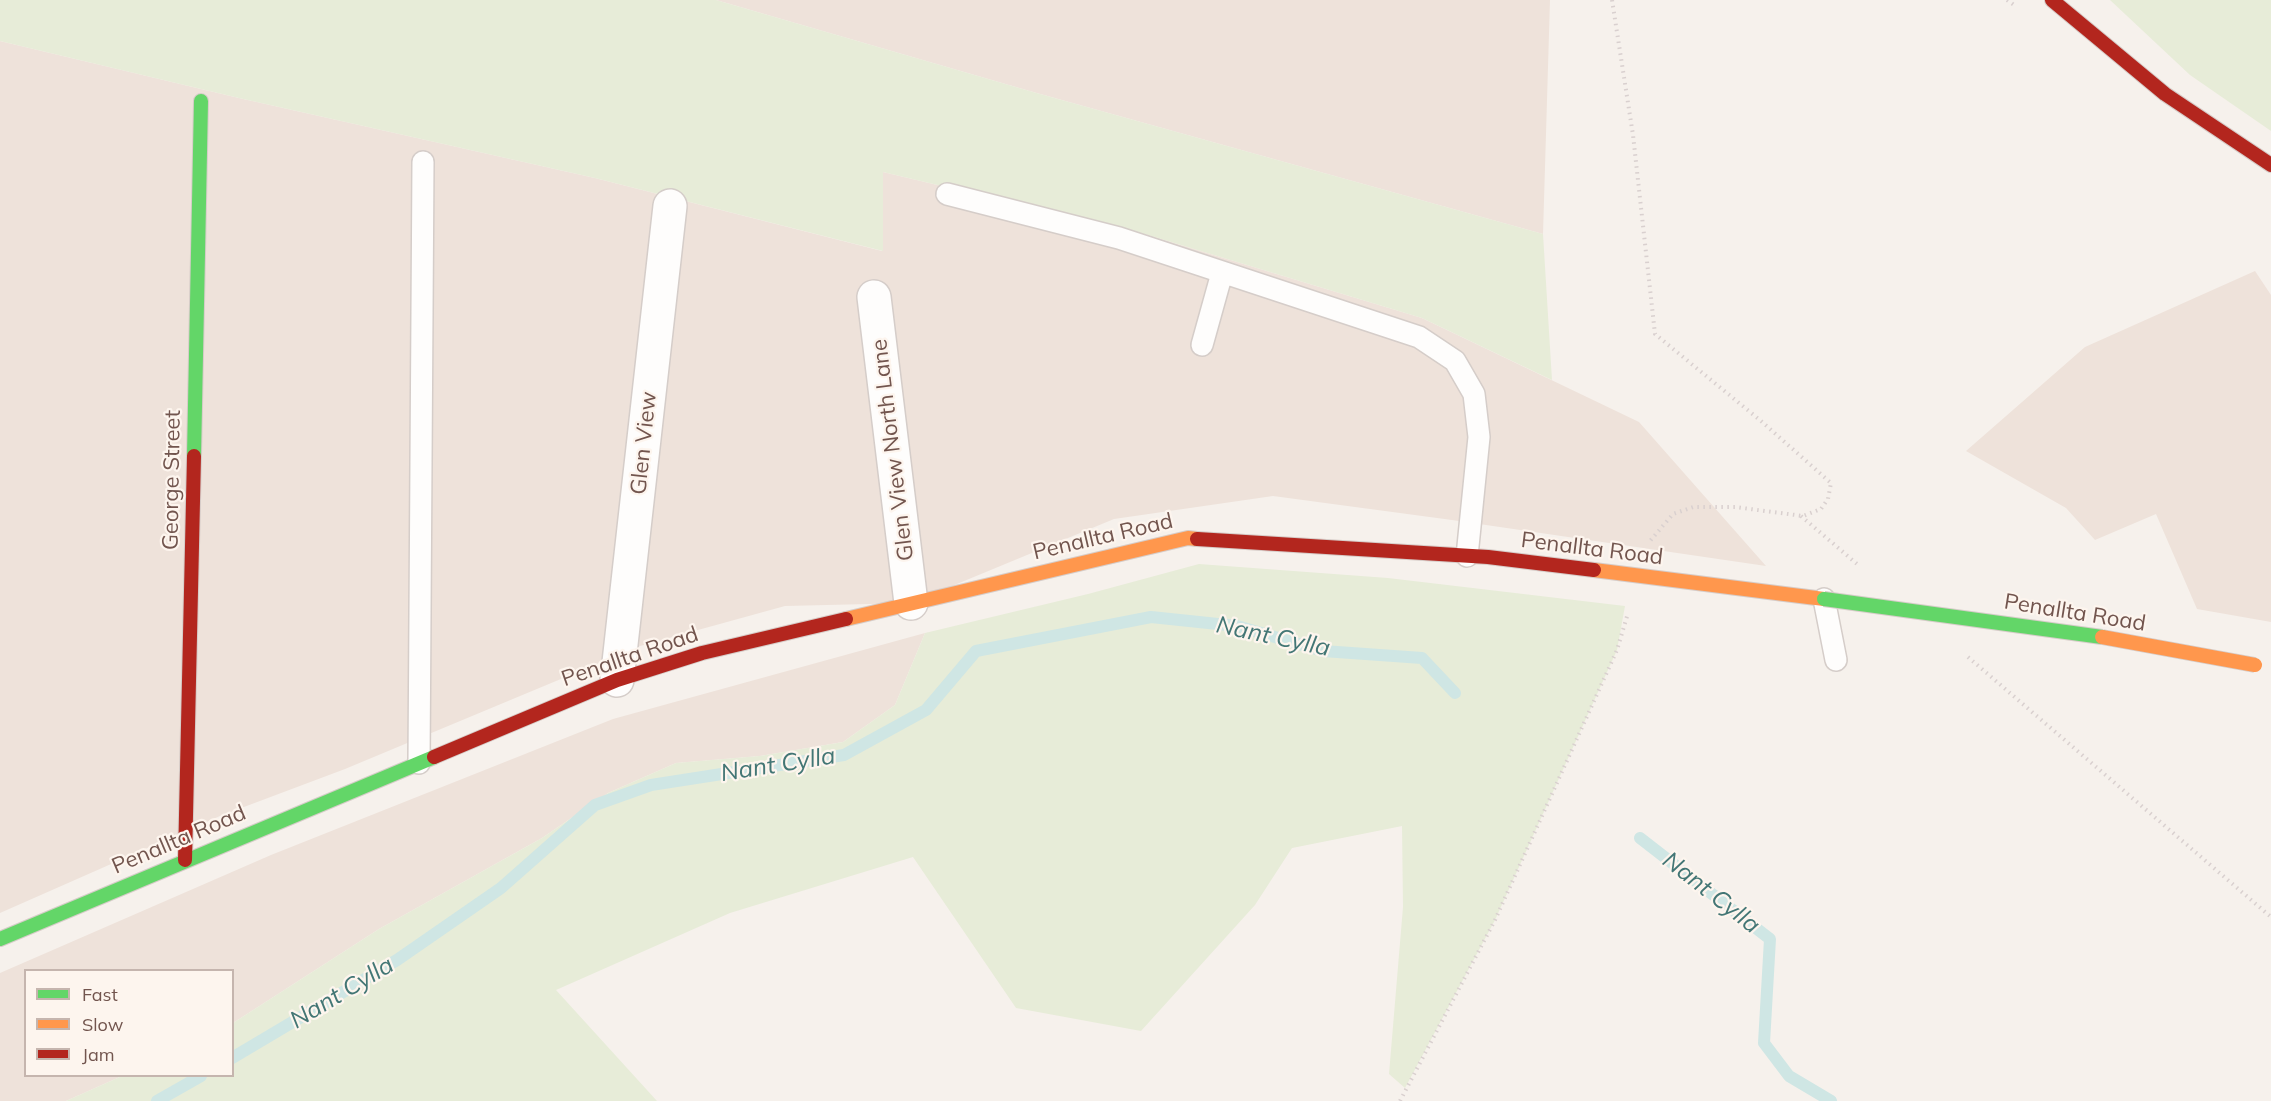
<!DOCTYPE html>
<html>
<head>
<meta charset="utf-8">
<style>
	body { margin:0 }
	#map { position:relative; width:2271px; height:1101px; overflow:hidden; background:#f6f1ec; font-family:Mulish,sans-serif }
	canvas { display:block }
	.legend { position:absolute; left:24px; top:969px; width:210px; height:108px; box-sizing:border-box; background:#fdf5ee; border:2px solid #c5b5ae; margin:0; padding:8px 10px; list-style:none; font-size:18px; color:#72554e }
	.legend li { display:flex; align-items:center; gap:12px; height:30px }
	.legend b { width:30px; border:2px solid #c5b5ae }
</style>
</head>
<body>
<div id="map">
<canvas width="2271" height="1101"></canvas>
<ul class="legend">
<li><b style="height:8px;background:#63d668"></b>Fast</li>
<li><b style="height:8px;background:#ff974d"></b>Slow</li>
<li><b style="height:8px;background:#b3261e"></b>Jam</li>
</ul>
</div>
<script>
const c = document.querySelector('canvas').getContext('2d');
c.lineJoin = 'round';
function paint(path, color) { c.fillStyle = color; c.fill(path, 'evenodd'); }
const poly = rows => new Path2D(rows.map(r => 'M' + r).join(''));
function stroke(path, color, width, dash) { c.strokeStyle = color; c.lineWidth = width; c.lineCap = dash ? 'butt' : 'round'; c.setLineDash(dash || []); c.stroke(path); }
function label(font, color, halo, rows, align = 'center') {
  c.font = font + ' Mulish,sans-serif'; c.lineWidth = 4.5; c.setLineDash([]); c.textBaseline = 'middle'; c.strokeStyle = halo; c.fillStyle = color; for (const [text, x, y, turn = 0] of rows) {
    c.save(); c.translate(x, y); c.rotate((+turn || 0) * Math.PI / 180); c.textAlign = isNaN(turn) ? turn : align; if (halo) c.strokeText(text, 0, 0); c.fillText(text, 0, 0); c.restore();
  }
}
const residential = poly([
	[716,0,1550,0,1543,234,1033,92],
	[0,41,239,98,595,178,882,251,883,172,1148,235,1422,318,1639,422,1766,566,1452,520,1273,496,1114,519,911,603,785,606,640,646,345,769,220,816,0,913],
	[2255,271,2271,295,2271,622,2197,609,2156,514,2095,540,2066,508,1966,451,2085,347],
	[925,633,895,705,843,742,760,756,676,763,608,793,542,838,379,929,233,1023,232,970,26,970,26,1076,122,1076,66,1101,0,1101,0,973,271,855,613,719]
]);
const green = poly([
	[0,0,716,0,1033,92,1543,234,1552,380,1422,318,1148,235,883,172,883,251,595,178,239,98,0,41],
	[2110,0,2271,0,2271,131,2190,75],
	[1199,564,1388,578,1625,606,1617,650,1495,920,1405,1088,1389,1074,1403,907,1402,826,1292,848,1255,905,1141,1031,1016,1008,913,857,730,913,556,990,657,1101,66,1101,122,1076,232,1076,233,1023,379,929,542,838,608,793,676,763,760,756,843,742,895,705,925,633,1088,594]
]);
const stream = poly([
	[1640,838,1770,939,1764,1043,1789,1076,1831,1101],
	[232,1058,397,960,501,888,595,805,651,785,844,755,926,710,976,651,1151,617,1237,626,1323,651,1422,658,1455,693],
	[157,1101,201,1076]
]);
const path = poly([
	[1612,0,1633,135,1655,334,1761,421,1831,483,1828,499,1821,509,1803,516,1735,507,1693,507,1673,514,1650,541],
	[2007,0,2014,5,2016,4],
	[1801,516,1857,564],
	[1968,657,2271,917],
	[1400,1101,1495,920,1617,650,1628,613]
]);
const lane = poly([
	[947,194,1119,238,1419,337,1455,361,1474,394,1479,437,1467,556],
	[1202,345,1222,273],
	[1824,599,1836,660],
	[419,763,423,162]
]);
const street = poly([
	[874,297,911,603],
	[617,680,670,206]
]);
const fast = poly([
	[194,456,201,101],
	[0,939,434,757]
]);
const slow = poly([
	[1594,570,1824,599],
	[846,619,1188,538,1197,539]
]);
const jam = poly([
	[2052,0,2165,94,2271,165],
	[1197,539,1488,557,1594,570],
	[434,757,617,680,702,653,846,619],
	[185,860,194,456]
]);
const fastBridge = poly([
	[1824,599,2102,637]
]);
const slowBridge = poly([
	[2102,637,2255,665]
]);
const streetNames = [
	["Glen View",644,443,-84],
	["Glen View North Lane",893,450,-97],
	["George Street",172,480,-89],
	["Penallta Road",1103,537,-13],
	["Penallta Road",1592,549,7],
	["Penallta Road",2075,613,9],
	["Penallta Road",630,657,-19],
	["Penallta Road",179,840,-23]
];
const waterNames = [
	["Nant Cylla",1273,637,12],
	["Nant Cylla",778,765,-9],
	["Nant Cylla",1711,893,38],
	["Nant Cylla",342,993,-31]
];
paint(residential, '#eee2da');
paint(green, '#e7ecd8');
stroke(stream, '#cfe6e4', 12);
stroke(lane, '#d5cdc9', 24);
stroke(street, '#d5cdc9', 36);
stroke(fast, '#d6ccc8', 16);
stroke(slow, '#d6ccc8', 16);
stroke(jam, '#d6ccc8', 16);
stroke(path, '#d9d0cf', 4, [1.5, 4.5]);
stroke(lane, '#fefdfc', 21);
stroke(street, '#fefdfc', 33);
stroke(fast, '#63d668', 14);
stroke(slow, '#ff974d', 14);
stroke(jam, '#b3261e', 14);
stroke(fastBridge, '#d6ccc8', 16, []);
stroke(slowBridge, '#d6ccc8', 16, []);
stroke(fastBridge, '#63d668', 14);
stroke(slowBridge, '#ff974d', 14);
label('22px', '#72554e', '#fdf5ee', streetNames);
label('italic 24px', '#437675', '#fdf5ee', waterNames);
</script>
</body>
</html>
